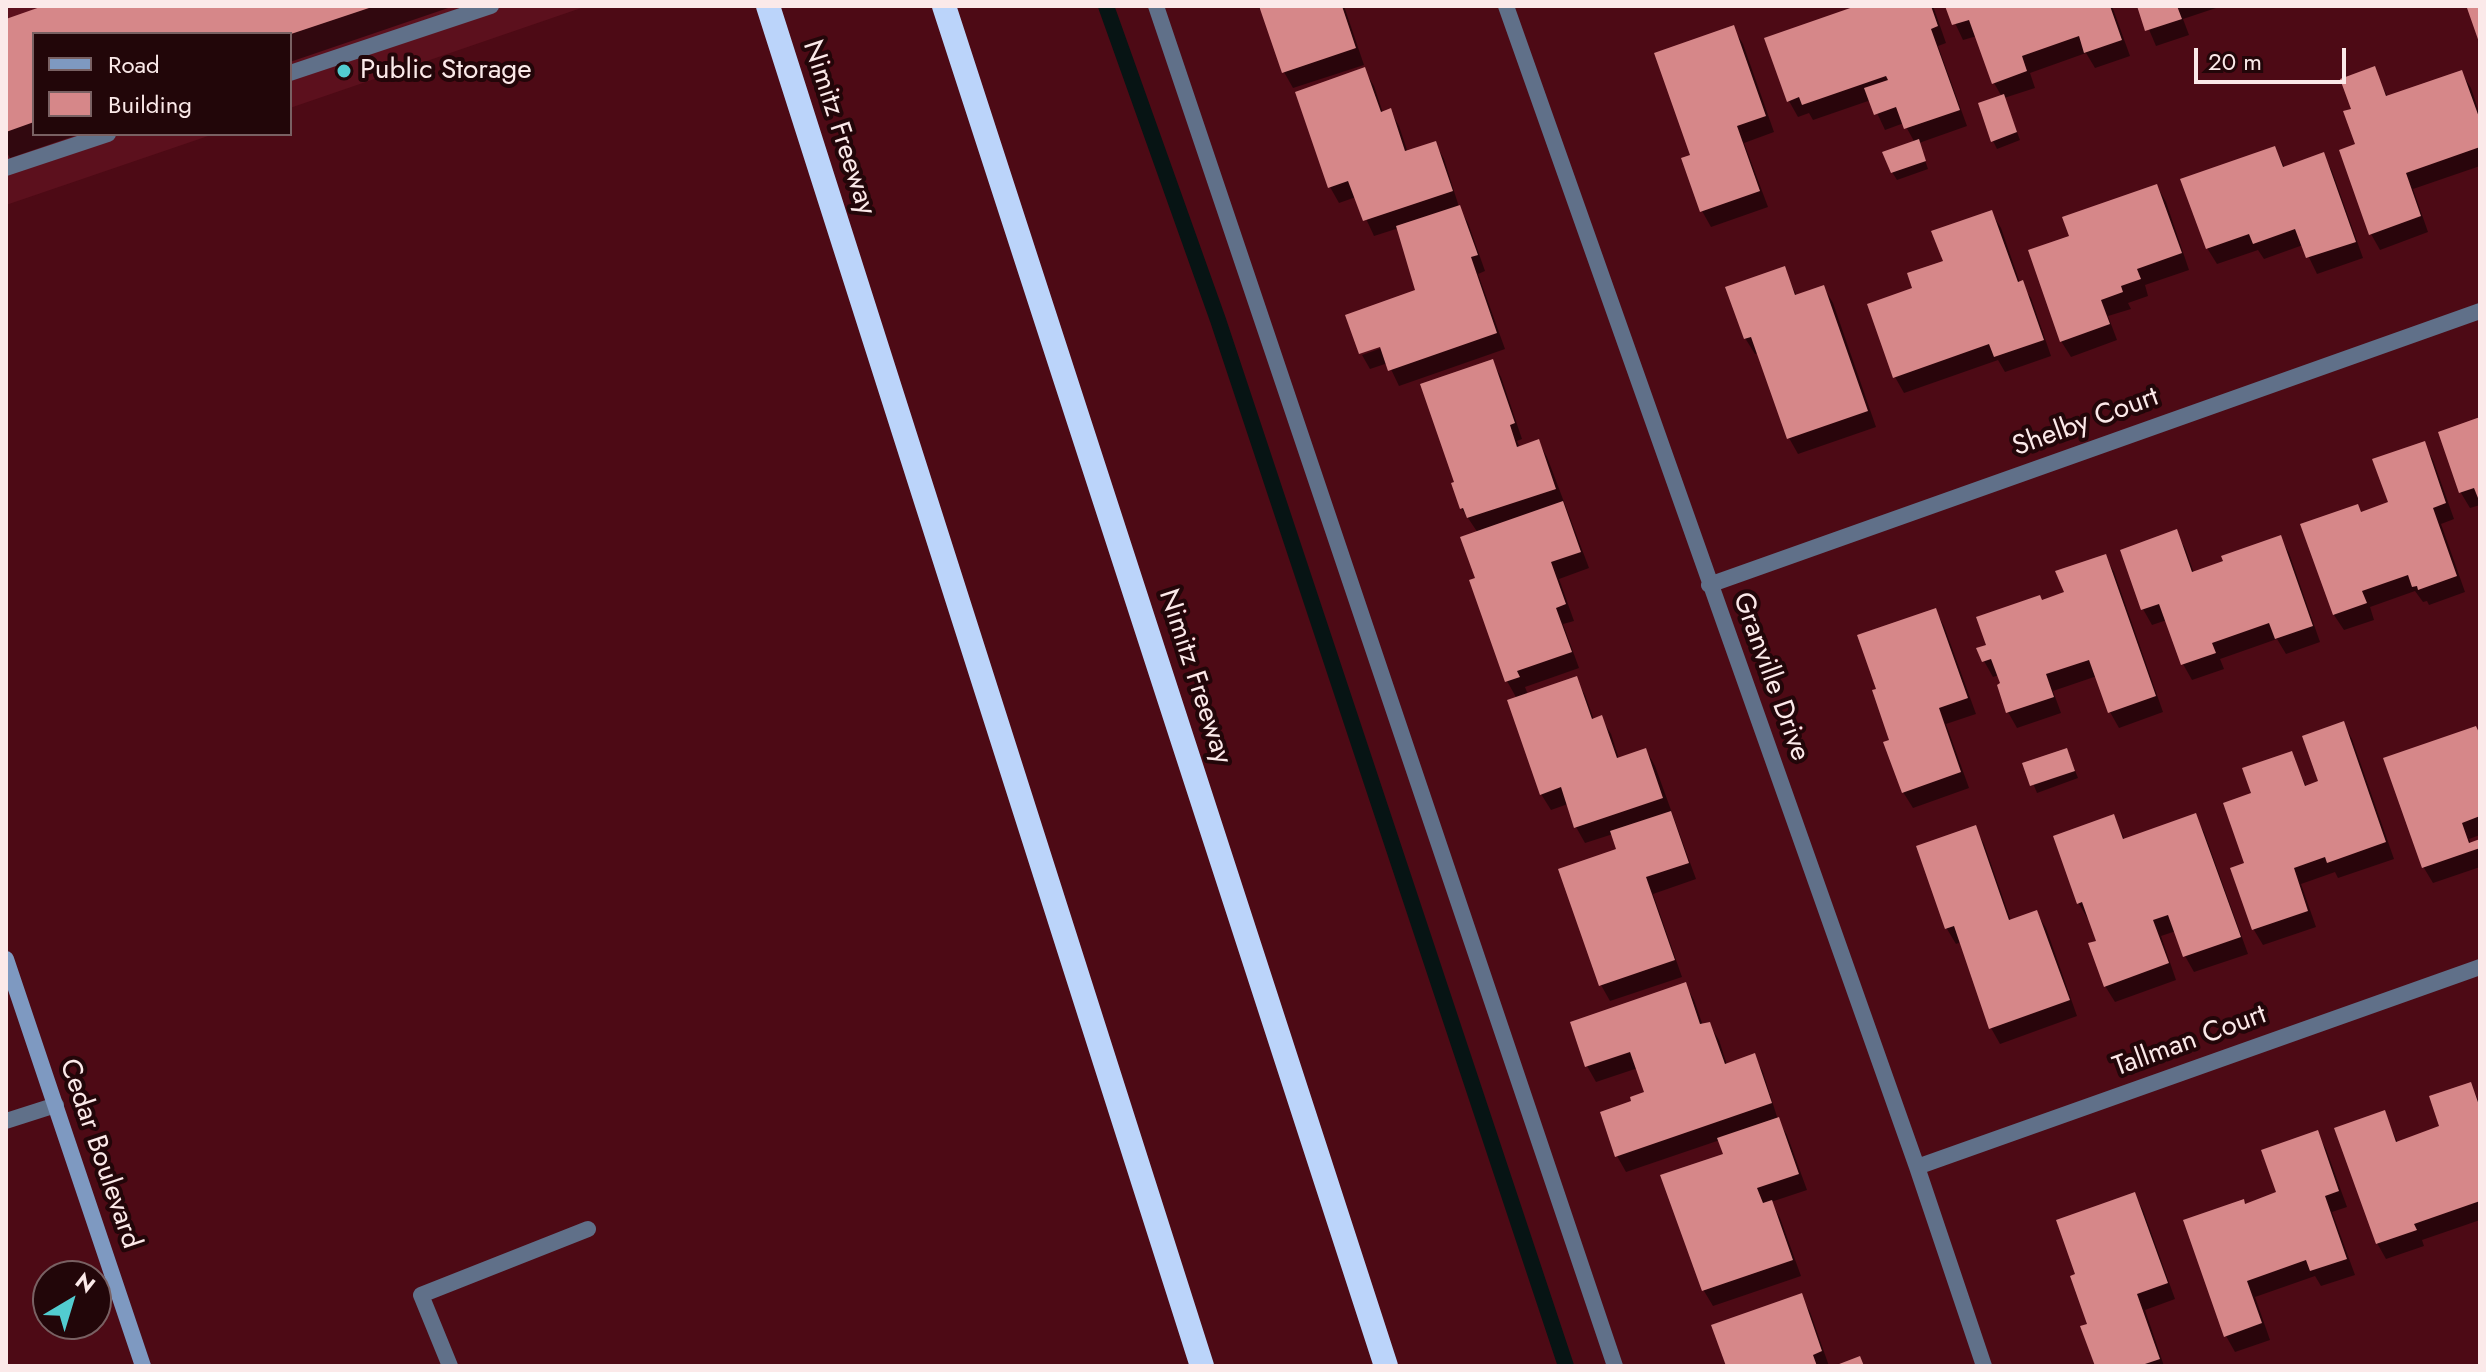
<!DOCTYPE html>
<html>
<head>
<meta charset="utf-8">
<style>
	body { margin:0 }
	#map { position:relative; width:2486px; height:1372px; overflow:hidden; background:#4d0a15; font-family:Jost,sans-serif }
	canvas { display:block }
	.frame { position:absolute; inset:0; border:8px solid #fbe9e9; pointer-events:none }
	.legend { position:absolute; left:32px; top:32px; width:260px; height:104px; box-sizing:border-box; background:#220609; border:2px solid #796163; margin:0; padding:10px 14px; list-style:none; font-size:24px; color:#fbe9e9 }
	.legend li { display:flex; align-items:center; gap:16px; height:40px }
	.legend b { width:40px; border:2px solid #796163 }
	.north { position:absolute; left:32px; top:1260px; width:80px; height:80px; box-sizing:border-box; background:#220609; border:2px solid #796163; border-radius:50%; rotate:38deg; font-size:22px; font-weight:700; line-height:32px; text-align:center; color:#fbe9e9 }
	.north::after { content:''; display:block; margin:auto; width:28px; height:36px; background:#52ccd0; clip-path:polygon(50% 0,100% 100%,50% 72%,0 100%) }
	.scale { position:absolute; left:2194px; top:48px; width:152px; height:36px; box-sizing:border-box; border:4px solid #fbe9e9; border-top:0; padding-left:10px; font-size:24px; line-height:28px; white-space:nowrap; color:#fbe9e9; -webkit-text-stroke:6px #220609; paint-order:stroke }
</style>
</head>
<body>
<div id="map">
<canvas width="2486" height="1372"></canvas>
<div class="frame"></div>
<ul class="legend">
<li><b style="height:10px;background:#7e99c1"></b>Road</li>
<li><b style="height:22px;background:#d68789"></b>Building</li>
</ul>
<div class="north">N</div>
<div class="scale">20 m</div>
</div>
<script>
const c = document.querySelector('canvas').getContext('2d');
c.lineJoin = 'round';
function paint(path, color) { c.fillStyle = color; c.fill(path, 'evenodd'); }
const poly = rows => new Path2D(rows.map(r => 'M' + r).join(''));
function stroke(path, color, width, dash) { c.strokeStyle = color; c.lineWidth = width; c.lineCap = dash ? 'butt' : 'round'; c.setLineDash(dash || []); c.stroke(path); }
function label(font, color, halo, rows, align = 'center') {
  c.font = font + ' Jost,sans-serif'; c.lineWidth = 8; c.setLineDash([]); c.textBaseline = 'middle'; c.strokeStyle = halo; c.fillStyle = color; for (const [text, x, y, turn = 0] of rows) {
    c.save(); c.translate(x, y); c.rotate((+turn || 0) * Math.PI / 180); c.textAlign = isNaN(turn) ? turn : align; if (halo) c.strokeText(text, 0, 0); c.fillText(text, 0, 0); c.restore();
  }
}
const built = poly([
	[6,6,587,6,290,108,290,34,34,34,34,134,214,134,6,205]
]);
const shadow = poly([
	[49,6,454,6,290,62,290,34,34,34,34,134,80,134,10,158,6,151,6,21],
	[1257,6,1344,6,1364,65,1293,88,1284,72,1263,13],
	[1862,6,1933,6,1946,43,1938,46,1967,126,1919,143,1928,169,1897,180,1892,172,1915,143,1904,123,1885,130,1871,100,1813,120,1809,113,1798,117,1789,101],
	[1947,6,2112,6,2130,56,2095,68,2086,53,2030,73,2035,88,2004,98,2020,140,1997,149,1993,141,2002,97,1994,83,1977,36,1963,40],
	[2139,6,2222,6,2183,19,2189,35,2156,46],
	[1733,28,1743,44,1774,132,1744,143,1768,207,1711,227,1702,211,1693,157],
	[2374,69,2388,98,2461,72,2471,88,2480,115,2480,166,2413,189,2428,232,2380,250,2371,234,2353,110],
	[1364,70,1374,86,1383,113,1390,110,1399,126,1408,153,1435,143,1444,159,1459,207,1468,223,1485,271,1478,274,1505,349,1399,386,1388,363,1370,369,1362,355,1390,345,1417,292,1399,228,1374,236,1356,197,1339,203,1330,187,1298,94],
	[2275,148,2285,168,2323,155,2332,171,2363,258,2317,274,2303,245,2264,259,2258,250,2217,264,2207,248],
	[2157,186,2166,202,2189,270,2145,285,2148,296,2128,303,2131,309,2108,316,2117,340,2071,357,2061,341,2071,237],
	[1991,212,2001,228,2020,283,2031,298,2051,356,2005,372,1998,360,1904,393,1895,377,1915,289,1945,262],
	[1784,268,1797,297,1824,288,1833,303,1876,427,1798,454,1789,438,1759,353,1755,354,1745,338],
	[1492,361,1501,377,1522,439,1517,441,1520,448,1538,441,1547,457,1589,568,1559,579,1574,621,1563,624,1579,668,1525,687,1528,695,1576,679,1585,695,1594,720,1601,718,1611,734,1619,759,1646,750,1655,766,1696,879,1653,894,1682,977,1610,1001,1601,985,1560,870,1618,850,1613,834,1585,843,1576,827,1568,804,1551,810,1541,794,1517,699,1507,681,1477,579,1478,533,1462,509,1454,484],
	[2480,419,2480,505,2470,508,2461,493,2440,433],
	[2424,444,2433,460,2454,519,2441,524,2465,592,2429,605,2427,601,2423,602,2415,591,2370,607,2374,620,2344,630,2334,615,2303,526,2361,513,2390,504],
	[2176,532,2185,548,2194,573,2280,537,2289,553,2320,642,2286,654,2277,639,2220,659,2224,669,2192,680,2183,664,2167,620,2152,625,2143,609,2123,551],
	[2105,556,2114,572,2163,712,2119,728,2110,712,2097,676,2053,691,2061,713,2017,728,2008,712,1999,686,2003,684,1999,675,1993,677,1984,661,1988,646,2042,602,2066,594],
	[1935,610,1944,626,1976,714,1946,724,1969,788,1913,808,1903,792,1892,741],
	[2343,723,2352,739,2394,859,2338,878,2335,872,2301,884,2316,927,2263,945,2254,930,2232,869,2247,864,2253,794,2291,753,2307,788,2320,783],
	[2480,736,2480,835,2469,839,2471,844,2480,841,2480,867,2433,883,2424,868,2386,759],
	[2070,758,2078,778,2037,793,2025,764],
	[2113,816,2125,840,2195,816,2204,832,2248,954,2194,972,2185,956,2176,931,2161,936,2176,980,2115,1002,2105,986,2098,942,2090,918,2088,919,2079,904,2055,837],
	[1975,828,1984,844,2011,921,2036,912,2046,928,2077,1016,2000,1044,1991,1028,1961,942,1956,944,1947,929,1918,848],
	[1685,984,1694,1000,1703,1026,1709,1024,1719,1040,1727,1065,1754,1056,1763,1072,1778,1120,1787,1135,1807,1190,1771,1202,1780,1218,1801,1276,1713,1306,1704,1291,1663,1177,1725,1155,1720,1140,1626,1172,1617,1156,1602,1113,1634,1102,1647,1093,1638,1068,1596,1082,1587,1066,1572,1023],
	[2470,1084,2480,1103,2480,1220,2422,1240,2424,1246,2386,1259,2377,1243,2384,1113,2398,1143,2441,1127],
	[2317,1133,2326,1149,2347,1207,2332,1212,2355,1275,2321,1286,2315,1276,2255,1297,2270,1340,2235,1352,2226,1336,2245,1206,2279,1194],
	[2134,1194,2143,1210,2175,1299,2145,1310,2164,1366,2097,1366,2090,1325],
	[1801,1296,1810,1312,1829,1366,1728,1366]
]);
const stream = poly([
	[1106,6,1218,320,1566,1366]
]);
const building = poly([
	[43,6,372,6,372,7,291,34,34,34,34,122,6,132,6,19],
	[1259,6,1342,6,1356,48,1282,73],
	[1856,6,1931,6,1938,26,1931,29,1960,110,1904,129,1896,107,1874,115,1864,88,1888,80,1886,76,1802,105,1799,97,1787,102,1764,38],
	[1945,6,2110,6,2122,40,2084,53,2079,36,2022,56,2027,71,1992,84,1969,20,1952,25],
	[2137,6,2177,6,2182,19,2145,31],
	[2471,6,2480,6,2480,45,2467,8],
	[1734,25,1766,116,1737,126,1760,191,1700,212,1681,158,1690,155,1654,53],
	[2375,66,2386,96,2462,70,2480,120,2480,147,2406,173,2421,216,2369,235,2339,150,2355,144,2343,111,2351,109,2340,79],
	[1365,67,1381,112,1391,108,1405,151,1436,141,1453,191,1363,221,1348,181,1328,188,1295,92],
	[2004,94,2017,132,1991,142,1978,103],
	[1919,139,1926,161,1891,173,1882,152],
	[2275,146,2283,167,2324,152,2356,242,2306,258,2295,229,2253,244,2249,234,2206,249,2180,179],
	[2157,184,2182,253,2137,269,2141,279,2121,286,2123,292,2101,300,2110,324,2060,342,2028,250,2069,236,2062,217],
	[1460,205,1478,255,1471,257,1497,333,1388,371,1380,347,1359,354,1345,315,1415,290,1396,226],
	[1992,210,2018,282,2023,280,2044,340,1994,357,1989,344,1893,378,1867,304,1912,288,1907,273,1943,261,1931,231],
	[1785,266,1795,295,1824,285,1868,411,1787,439,1751,337,1744,339,1725,287],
	[1493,359,1515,423,1510,425,1517,447,1539,439,1556,489,1467,518,1463,508,1460,509,1451,483,1454,482,1420,384],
	[2480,417,2480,503,2474,488,2459,493,2438,432],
	[2425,441,2446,503,2433,508,2457,576,2418,590,2417,586,2412,587,2408,575,2362,591,2367,603,2333,615,2300,524,2358,504,2361,512,2388,502,2372,459],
	[1563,501,1581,552,1551,562,1566,604,1556,608,1572,652,1517,671,1520,677,1505,682,1469,580,1475,578,1460,537],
	[2177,529,2192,572,2223,561,2221,556,2281,535,2313,626,2275,639,2269,623,2212,643,2216,653,2181,665,2159,604,2141,610,2120,550],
	[2106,554,2156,696,2108,713,2089,660,2046,674,2054,697,2006,713,1997,685,2000,683,1991,659,1982,662,1976,648,1986,645,1976,617,2040,595,2042,600,2064,592,2055,571],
	[1936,608,1968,698,1939,708,1961,772,1902,793,1883,742,1889,740,1872,690,1876,689,1857,635],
	[1577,676,1592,719,1602,715,1617,758,1646,748,1663,798,1574,828,1561,787,1540,795,1507,700],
	[2344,721,2386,842,2327,863,2325,857,2294,868,2308,911,2252,930,2230,868,2244,863,2223,803,2251,793,2242,768,2292,751,2305,786,2318,781,2302,736],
	[2476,726,2480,735,2480,816,2462,823,2469,843,2480,839,2480,848,2422,868,2383,758],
	[2067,748,2075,771,2030,786,2022,763],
	[1671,811,1689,863,1646,877,1675,960,1599,986,1558,869,1616,849,1610,831],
	[2196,813,2241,937,2183,957,2168,915,2153,920,2169,963,2104,987,2088,943,2096,941,2082,902,2077,904,2053,836,2114,814,2123,839],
	[1976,825,2009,920,2037,910,2070,1000,1989,1029,1954,926,1945,929,1916,846],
	[1686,982,1700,1024,1710,1022,1725,1064,1755,1053,1772,1103,1615,1157,1600,1112,1631,1101,1630,1097,1644,1092,1630,1052,1585,1067,1570,1022],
	[2471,1082,2480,1108,2480,1201,2414,1224,2417,1230,2376,1244,2334,1128,2385,1110,2396,1142,2439,1126,2429,1096],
	[1779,1117,1799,1174,1757,1188,1763,1203,1772,1200,1793,1260,1702,1291,1660,1175,1723,1154,1717,1138],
	[2318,1130,2339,1191,2325,1196,2347,1259,2310,1271,2306,1260,2247,1281,2262,1323,2224,1337,2183,1220,2244,1199,2245,1204,2276,1192,2261,1150],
	[2135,1192,2168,1283,2137,1294,2160,1359,2139,1366,2095,1366,2080,1326,2087,1324,2070,1276,2075,1274,2056,1220],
	[1802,1293,1822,1351,1813,1355,1817,1366,1726,1366,1711,1325],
	[1860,1356,1864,1366,1834,1366]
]);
const lane = poly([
	[1156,6,1615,1366],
	[290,73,491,6],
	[6,168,108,134],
	[6,1121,56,1105]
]);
const street = poly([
	[1506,6,1917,1167,1984,1366],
	[1709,585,2480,311],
	[1917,1167,2480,967],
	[450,1366,421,1295,588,1229]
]);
const secondary = poly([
	[6,959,143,1366]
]);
const highway = poly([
	[768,6,1202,1366],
	[944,6,1386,1366]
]);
const markers = [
	[344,71,8,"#52ccd0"]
];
const poiNames = [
	["Public Storage",360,71]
];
const streetNames = [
	["Nimitz Freeway",838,128,72],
	["Shelby Court",2086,423,-20],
	["Nimitz Freeway",1194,677,72],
	["Granville Drive",1770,677,70],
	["Tallman Court",2190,1042,-20],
	["Cedar Boulevard",99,1154,71]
];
paint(built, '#5c101d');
paint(shadow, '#0007');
stroke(stream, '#071414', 16);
paint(building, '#d68789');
stroke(lane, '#607089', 16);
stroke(street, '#607089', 16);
stroke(secondary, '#7e99c1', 16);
stroke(highway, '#bbd4fa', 24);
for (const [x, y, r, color] of markers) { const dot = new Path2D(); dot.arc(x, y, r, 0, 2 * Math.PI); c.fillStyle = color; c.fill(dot); stroke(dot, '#220609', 3); }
label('28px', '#fbe9e9', '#220609', poiNames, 'left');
label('28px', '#fbe9e9', '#220609', streetNames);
</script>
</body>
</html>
